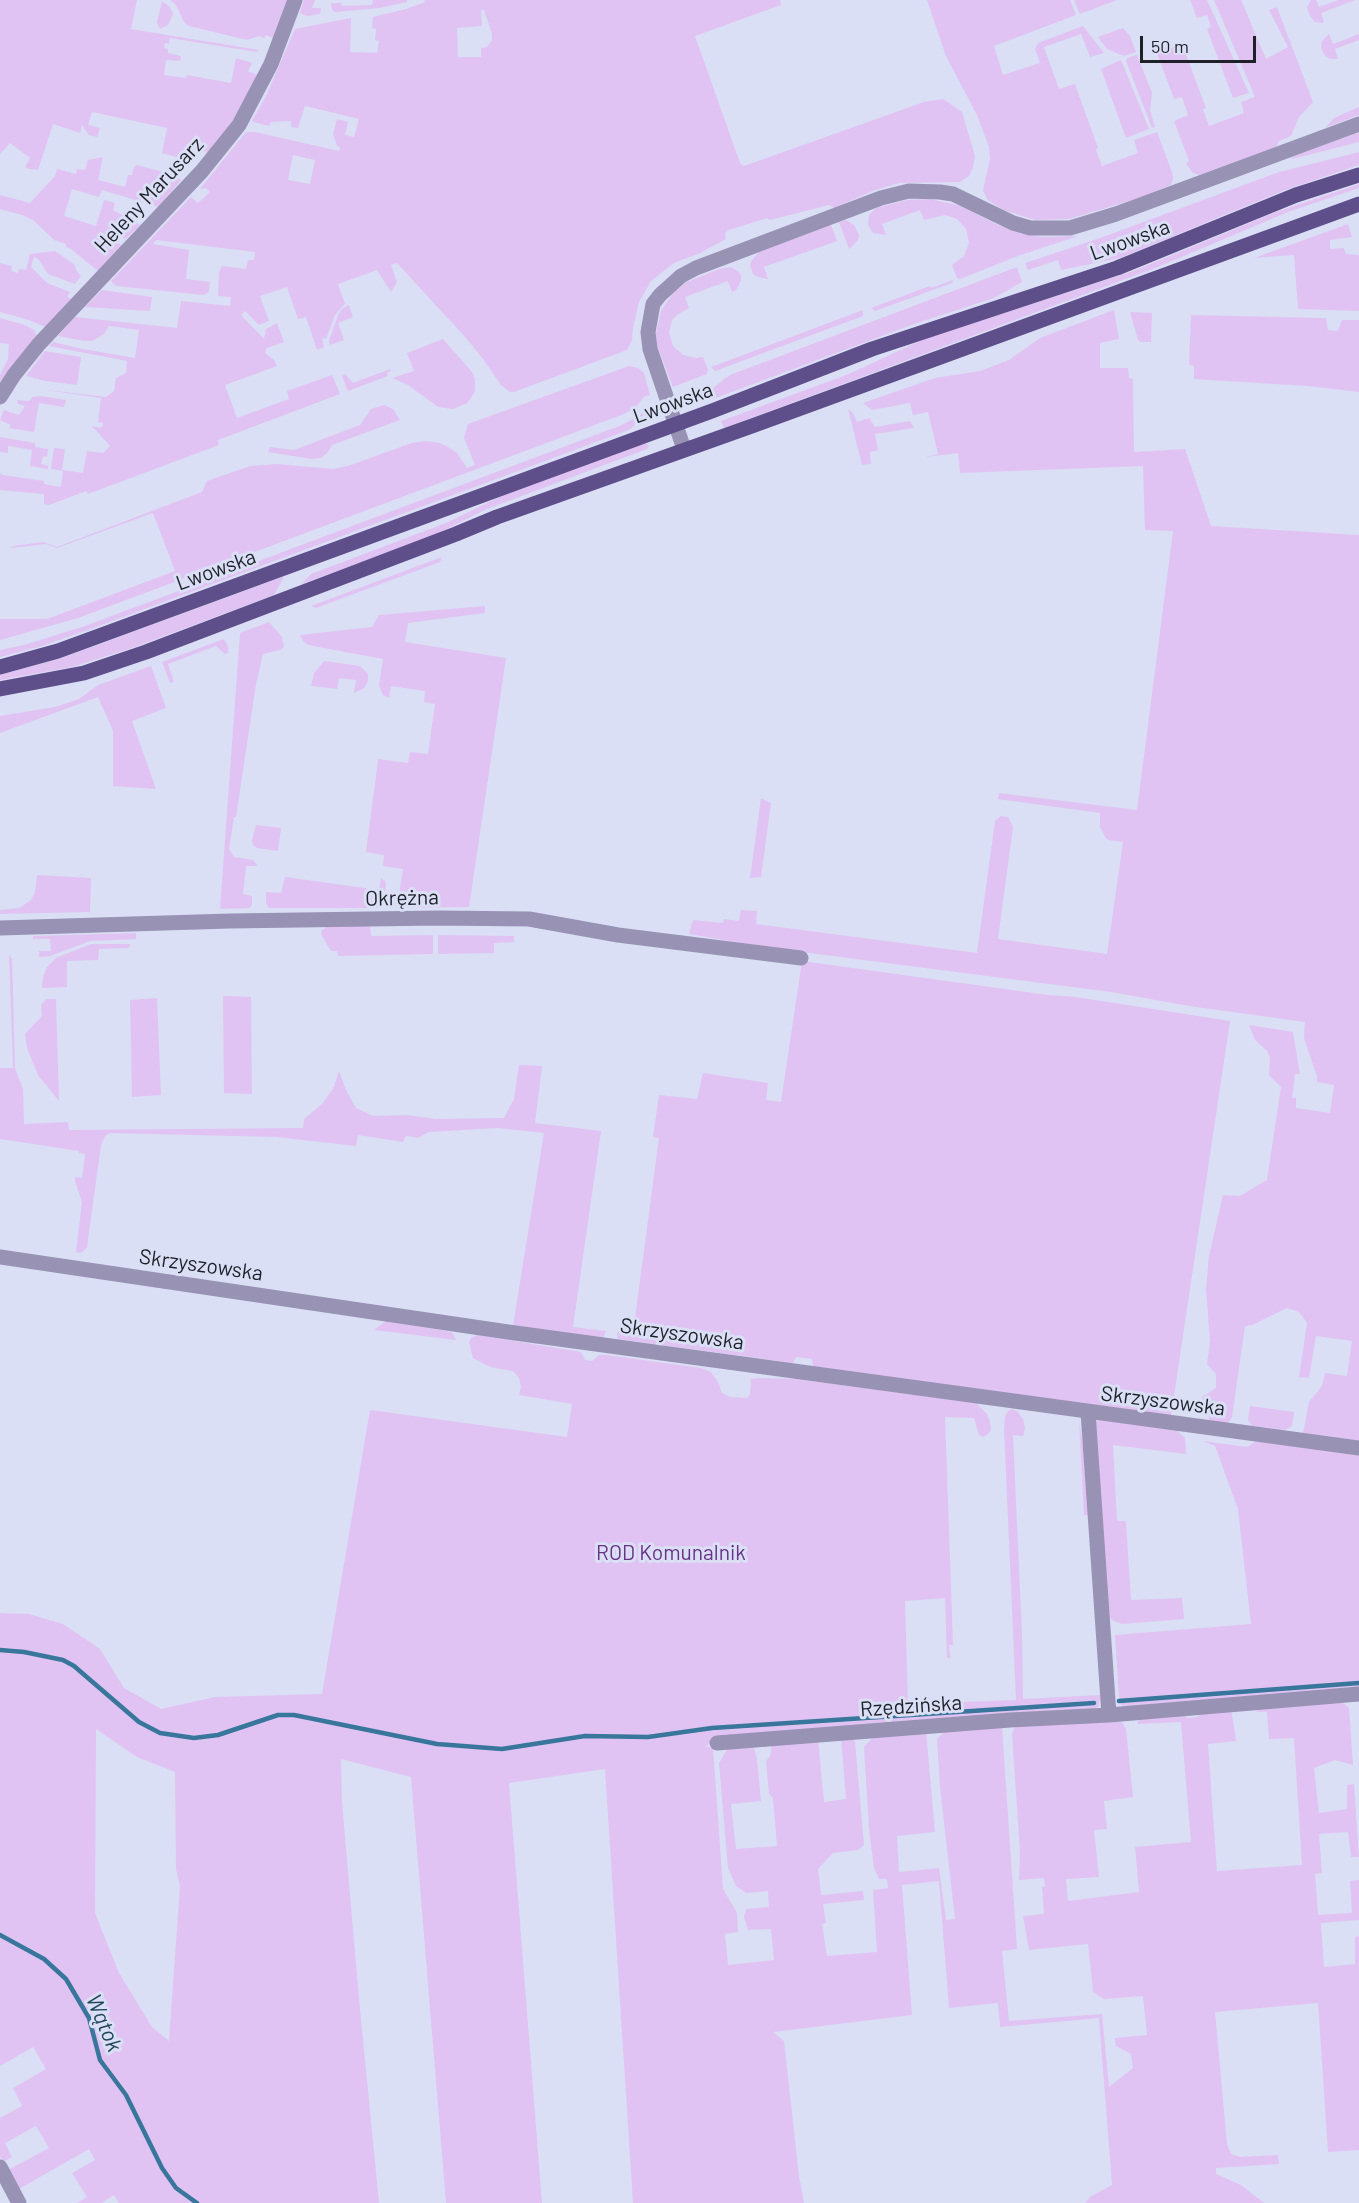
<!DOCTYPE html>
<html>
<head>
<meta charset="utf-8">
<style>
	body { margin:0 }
	#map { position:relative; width:1359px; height:2203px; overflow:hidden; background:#dadff5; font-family:Barlow,sans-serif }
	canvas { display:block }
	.scale { position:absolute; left:1140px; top:36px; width:116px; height:27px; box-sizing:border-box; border:3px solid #1f2129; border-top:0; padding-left:8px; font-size:18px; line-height:21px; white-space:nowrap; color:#1f2129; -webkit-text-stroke:4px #dadff5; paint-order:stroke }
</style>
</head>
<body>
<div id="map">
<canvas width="1359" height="2203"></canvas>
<div class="scale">50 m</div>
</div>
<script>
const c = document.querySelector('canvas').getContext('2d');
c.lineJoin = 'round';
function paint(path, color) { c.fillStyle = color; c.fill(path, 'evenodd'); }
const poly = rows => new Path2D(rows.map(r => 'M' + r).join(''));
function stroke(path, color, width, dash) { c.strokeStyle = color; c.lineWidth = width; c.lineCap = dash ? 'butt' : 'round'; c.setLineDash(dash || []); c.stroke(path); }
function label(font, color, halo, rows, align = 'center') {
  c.font = font + ' Barlow,sans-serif'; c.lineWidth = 6; c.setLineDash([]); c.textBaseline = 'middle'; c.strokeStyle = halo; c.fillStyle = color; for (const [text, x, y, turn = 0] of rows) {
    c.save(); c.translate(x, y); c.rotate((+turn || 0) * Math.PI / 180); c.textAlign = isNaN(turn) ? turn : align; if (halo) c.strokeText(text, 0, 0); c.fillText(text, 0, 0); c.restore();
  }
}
const green = poly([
	[0,0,137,0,131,29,259,50,257,52,170,38,169,44,165,43,164,48,168,49,168,53,181,56,180,61,166,60,164,75,186,78,187,75,231,83,236,58,252,63,248,71,259,76,241,109,209,155,205,151,188,148,183,159,162,153,167,128,92,112,88,125,100,128,97,137,89,135,82,125,80,133,53,124,38,170,29,169,25,167,30,158,10,143,0,154],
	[170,0,288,0,275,39,266,35,264,38,259,36,247,40,189,26,184,22,176,5],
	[304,0,315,0,312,8,321,8,320,14,308,16,301,14,300,12],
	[373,0,407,0,407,2,379,8,335,12,332,10,331,3,341,3,342,6,372,5],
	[424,0,780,0,781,5,695,36,740,163,744,166,924,102,943,99,962,112,975,156,973,167,969,176,960,182,899,183,875,190,834,208,829,205,770,220,767,218,729,230,725,233,726,239,700,253,674,263,651,281,639,302,633,328,632,340,627,350,514,392,510,392,501,385,483,359,466,338,397,263,391,265,397,282,391,292,377,270,338,284,345,304,335,315,326,339,322,338,324,347,317,350,306,317,298,319,287,287,260,296,269,321,259,325,245,311,241,315,264,339,266,329,277,323,284,342,267,348,265,353,274,360,277,366,225,385,237,418,289,399,287,391,332,375,340,394,218,440,219,445,88,494,86,491,49,505,44,504,44,494,0,490,0,473,3,475,44,481,44,484,61,487,63,471,51,469,54,448,65,449,62,470,83,473,87,451,103,453,110,446,92,426,100,428,103,425,103,423,98,422,101,398,39,389,106,397,114,391,116,378,126,373,127,361,49,346,53,342,83,349,135,358,139,330,109,326,104,334,92,341,84,341,58,336,75,317,177,328,181,301,230,306,231,297,218,296,219,272,222,266,246,269,248,260,254,260,255,252,156,240,153,244,189,250,186,279,210,282,209,292,203,295,116,286,111,281,191,197,198,203,210,192,206,188,200,189,246,132,255,132,339,151,340,147,337,146,333,134,337,119,348,122,345,135,354,137,359,119,305,106,298,128,291,127,291,121,271,122,269,126,253,122,252,121,266,96,295,29,351,18,350,52,377,53,379,41,375,40,376,29,372,28,373,17,406,9,425,2],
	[481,10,484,10,492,34,492,40,487,47,481,48,481,57,458,57,457,28,482,26],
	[293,155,315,160,310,184,288,180],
	[927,0,1070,0,1076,15,994,46,1003,75,1040,63,1035,49,1038,43,1083,26,1104,53,1090,57,1081,34,1044,47,1059,89,1075,84,1098,148,1096,150,1102,166,1138,153,1134,140,1157,132,1172,172,1173,178,1171,185,1142,197,1069,219,1036,220,1006,211,992,203,987,199,983,190,990,159,989,147,977,115,946,56],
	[1074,0,1117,0,1080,14],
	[1190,0,1207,0,1249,93,1233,98,1207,29,1211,27,1207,15,1197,18],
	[1214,0,1241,0,1266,59,1288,47,1269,10,1277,7,1313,102,1299,117,1291,136,1279,141,1276,147,1200,175,1193,173,1186,164,1189,161,1174,121,1188,115,1182,97,1174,99,1154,45,1162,42,1166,50,1182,44,1206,108,1203,109,1209,126,1244,113,1241,102,1255,97],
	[1311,0,1316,0,1319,7,1339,0,1355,0,1321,13,1324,22,1321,23,1315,22,1310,16,1307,7],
	[162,1,170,7,173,14,168,25,160,29,157,22],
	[1123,28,1130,36,1136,52,1124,56,1107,49,1098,37],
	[1329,34,1333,44,1359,34,1359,40,1335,49,1338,59,1330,59,1325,56,1321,48,1322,41],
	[1137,55,1152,93,1150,110,1155,127,1152,128,1126,61,1127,58],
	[1121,60,1149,129,1126,138,1101,69],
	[1359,107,1359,115,1325,128,1334,118],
	[1359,132,1359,142,1292,159,1292,157],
	[1359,152,1359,165,1285,190,1120,258,1061,270,1058,260,1028,270,1025,263,1103,237,1279,172],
	[103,157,98,180,125,187,128,175,132,175,134,167,137,165,175,175,181,180,159,207,102,190,99,197,72,189,64,216,96,226,104,200,115,203,113,210,140,225,126,239,110,232,108,238,120,244,122,247,98,271,71,249,66,247,66,244,54,240,33,220,22,215,0,209,0,195,30,203,55,176,57,169,76,174,77,169,85,170,88,160],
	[1359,184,1359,188,1288,212,1158,267,724,428,721,421,849,374,924,339,1136,270,1276,212],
	[930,199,961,206,998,225,1022,234,1043,237,1078,236,1018,256,960,279,957,278,952,265,964,256,969,243,966,229,957,219,945,215,924,220,920,210,882,224,886,235,873,233,868,225,869,215,876,208,907,200],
	[846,220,854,225,859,235,858,240,849,249,839,222],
	[1348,224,1352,237,1330,240,1330,249,1344,248,1346,254,1359,255,1359,311,1298,309,1294,255,1254,258],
	[831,225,837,241,764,267,768,279,758,277,753,274,750,265,752,260,759,252],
	[55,251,75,265,76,270,81,276,75,284,48,274,39,260,34,257,31,267,47,283,70,292,67,296,71,299,45,327,29,320,0,312,0,263,12,266,11,271,18,273,19,269,26,270,30,254],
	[731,267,739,272,741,276,741,281,736,290,732,292,728,281,685,297,689,308,677,315,672,320,669,333,673,346,683,355,696,358,703,357,708,370,707,374,673,387,657,346,656,333,661,311,673,293,687,282,719,269],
	[1017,267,1022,282,994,298,914,324,713,399,713,388,730,375],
	[953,280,952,283,875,311,871,308,930,286,931,288],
	[102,290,152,297,150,311,85,307],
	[349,305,353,317,338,323,344,340,330,345,329,341,338,315,342,309],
	[863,310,863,316,715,371,711,367],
	[1114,310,1119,339,1100,343,1100,368,1128,368,1129,378,1133,379,1134,452,1185,449,1211,526,1359,535,1359,1441,1303,1433,1309,1402,1322,1386,1325,1373,1347,1376,1352,1341,1316,1336,1309,1378,1299,1377,1307,1323,1299,1312,1287,1308,1252,1325,1245,1326,1232,1417,1228,1423,1209,1421,1207,1404,1202,1403,1202,1397,1216,1388,1216,1374,1207,1364,1210,1341,1206,1289,1209,1256,1223,1195,1240,1196,1267,1180,1281,1087,1269,1075,1270,1057,1267,1051,1255,1040,1249,1025,1293,1032,1300,1074,1295,1074,1292,1098,1296,1098,1296,1108,1330,1113,1334,1085,1317,1082,1317,1077,1304,1038,1305,1022,1189,1006,1111,992,763,947,689,934,693,920,723,923,724,919,739,921,741,910,757,911,756,924,977,953,995,821,1001,816,1008,817,1013,827,998,939,1107,954,1123,842,1108,840,1105,837,1100,827,1100,813,998,799,999,793,1137,810,1173,531,1145,530,1143,466,960,473,958,453,925,457,938,454,928,412,913,415,910,403,872,410,863,403,935,378,980,371,1009,360,1040,338],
	[1130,312,1152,313,1151,342,1141,342,1138,340],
	[1191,315,1323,318,1326,318,1328,330,1338,331,1342,320,1359,320,1359,392,1308,386,1194,379,1194,366,1189,365],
	[0,318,25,325,34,330,37,336,0,387,0,375,8,359,9,344,0,343],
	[443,339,472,372,475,379,475,391,471,398,467,403,453,409,438,407,408,385,392,378,414,371,407,353],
	[45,351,81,357,77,385,45,381,26,376],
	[629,366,638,368,644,373,650,395,644,397,635,408,624,414,78,618,0,640,0,619,47,619,175,571,153,513,57,548,46,544,11,548,13,546,43,542,57,547,202,492,207,481,250,466,277,464,333,469,348,466,412,443,426,441,440,443,448,447,457,453,467,468,475,465,464,438,468,424],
	[390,369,391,371,387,373,388,376,348,391,342,376,345,374,353,383],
	[41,396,66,400,64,407,39,403,34,432,9,428,11,425,0,420,4,410,19,415,25,406,18,404,17,400,29,401,32,397],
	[384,405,393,409,400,420,332,445,328,452,321,458,311,459,268,452,270,447,294,450,360,425,371,409],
	[848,409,853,413,857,422,869,418,875,427,910,421,914,428,875,434,878,450,870,452,871,464,862,465],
	[647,411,632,428,626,431,88,630,42,646,0,657,0,650,24,645,85,626,622,425],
	[0,437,35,443,35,447,48,449,47,457,43,456,41,464,48,466,48,469,30,466,32,450,8,446,8,453,0,452],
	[644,443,649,445,647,449,487,509,428,538,301,584,311,574,446,523,508,493],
	[442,557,440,562,316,608,311,606],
	[282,577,284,577,274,595,135,647,72,667,0,680,0,675,62,658],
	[485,606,485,613,408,623,405,642,506,658,469,907,409,908,403,904,399,895,403,869,383,866,384,855,366,852,377,768,378,759,408,763,410,752,428,754,435,704,424,702,425,691,391,686,389,698,383,695,379,686,383,659,308,645,303,641,300,635,372,627,379,615],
	[269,622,282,637,284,647,280,650,263,654,256,684,236,817,234,817,229,849,234,857,253,860,258,866,246,866,243,894,252,896,252,904,250,908,220,909,240,633],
	[224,639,228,646,228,653,225,654,216,646,168,664,174,682,170,683,162,662],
	[324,661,360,666,368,674,368,681,364,688,354,693,356,680,339,678,337,689,311,686,314,673],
	[151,666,166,708,132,721,156,789,113,786,113,731,98,697,0,733,0,716,55,707,79,699,98,685],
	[761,798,771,803,761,877,750,878],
	[256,825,281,828,278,851,257,848,253,845,252,840],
	[37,875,91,878,90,912,0,914,0,910,19,908,31,900,35,892],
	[285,877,379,890,381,878,385,881,386,887,381,908,269,908,266,903,266,892,281,893],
	[370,924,371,936,433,935,433,954,338,956,337,951,331,951,321,934,322,930,327,927],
	[136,933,136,939,90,941,50,956,39,957,39,951,51,951,50,939,33,939,33,936],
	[438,935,514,936,514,942,494,943,494,953,438,954],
	[91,944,130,944,129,948,99,949,98,960,67,961,67,987,42,988,43,977,47,967,56,958],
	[9,954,12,959,15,1068,23,1089,24,1124,68,1122,69,1130,303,1128,304,1119,322,1104,333,1089,339,1071,346,1090,356,1108,373,1116,407,1115,435,1119,504,1118,514,1099,519,1065,542,1066,535,1123,601,1131,573,1327,606,1331,603,1338,513,1326,544,1133,498,1128,429,1132,418,1138,406,1136,403,1142,358,1135,356,1146,277,1137,110,1133,105,1136,101,1145,87,1247,81,1253,76,1252,82,1202,75,1181,75,1177,82,1178,85,1154,79,1153,79,1151,0,1139,0,1068,13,1068],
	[802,961,1048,995,1076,997,1230,1021,1171,1416,813,1367,812,1359,796,1357,793,1363,618,1339,617,1332,633,1333,659,1138,653,1137,659,1095,697,1099,703,1073,768,1083,766,1100,781,1102],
	[223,996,251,997,252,1094,224,1093],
	[157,998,161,1095,132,1097,130,1000],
	[46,999,56,999,59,1101,38,1075,27,1048,25,1034,42,1016,41,1005],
	[386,1321,452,1332,456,1340,374,1330],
	[477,1335,581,1352,585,1360,592,1361,599,1355,606,1355,701,1368,711,1372,718,1382,722,1393,730,1397,747,1398,750,1394,751,1379,757,1378,797,1379,976,1403,987,1414,990,1422,991,1430,987,1435,983,1437,979,1435,974,1418,945,1417,953,1645,949,1645,950,1658,947,1658,945,1598,905,1601,908,1704,1016,1700,1004,1429,1005,1416,1008,1411,1012,1409,1017,1411,1023,1419,1025,1428,1023,1436,1013,1435,1022,1634,1023,1699,1101,1695,1098,1707,1085,1711,714,1738,706,1747,713,1747,723,1889,737,1913,738,1932,725,1934,728,1965,774,1960,771,1929,748,1930,744,1917,746,1909,769,1907,768,1891,746,1893,736,1886,728,1868,719,1763,729,1746,753,1744,757,1759,761,1801,731,1804,736,1849,777,1846,773,1798,769,1794,766,1761,770,1756,772,1742,818,1739,824,1802,846,1799,841,1737,851,1737,855,1742,864,1845,858,1850,833,1853,818,1869,821,1895,863,1891,864,1900,823,1904,826,1923,822,1924,827,1956,877,1952,873,1890,888,1888,887,1879,879,1879,874,1868,869,1829,864,1747,875,1735,926,1731,935,1832,897,1836,899,1872,939,1868,946,1920,955,1919,940,1787,937,1739,946,1730,1002,1726,1017,1949,1002,1951,1009,2021,1102,2014,1109,2087,1133,2068,1131,2054,1116,2046,1115,2038,1147,2035,1143,1996,1104,1999,1093,1992,1088,1944,1029,1950,1023,1916,1044,1914,1042,1887,1045,1886,1044,1878,1019,1880,1020,1852,1012,1734,1014,1729,1017,1725,1116,1719,1122,1722,1126,1729,1133,1797,1104,1801,1107,1829,1094,1830,1099,1877,1066,1879,1068,1901,1139,1892,1135,1847,1191,1842,1181,1722,1137,1724,1140,1717,1183,1713,1187,1718,1197,1717,1203,1711,1231,1708,1236,1741,1208,1744,1217,1871,1302,1865,1294,1738,1269,1739,1267,1712,1256,1712,1266,1705,1330,1701,1343,1703,1349,1708,1353,1765,1335,1760,1314,1768,1319,1813,1347,1809,1347,1785,1354,1784,1359,1857,1351,1857,1348,1832,1319,1834,1322,1873,1315,1874,1318,1915,1352,1913,1350,1881,1359,1880,1359,1920,1321,1923,1324,1967,1355,1964,1355,1937,1359,1936,1359,2150,1328,2152,1318,2003,1215,2012,1227,2144,1231,2154,1240,2157,1278,2155,1279,2164,1216,2168,1216,2174,1241,2185,1264,2203,1085,2203,1090,2197,1112,2185,1099,2018,1000,2027,998,2003,949,2008,939,1881,902,1885,912,2015,773,2032,784,2041,799,2176,804,2203,633,2203,605,1769,509,1783,542,2203,446,2203,411,1777,341,1759,342,1802,359,1999,379,2203,119,2203,114,2195,102,2203,77,2203,87,2197,72,2173,95,2160,89,2149,19,2189,8,2170,49,2148,36,2126,5,2143,12,2157,3,2162,0,2156,0,2118,22,2106,13,2088,46,2069,33,2047,0,2066,0,1613,29,1614,63,1624,100,1649,124,1688,161,1709,215,1697,322,1694,370,1410,567,1437,572,1404,519,1395,521,1387,519,1378,513,1371,490,1367,473,1358,469,1342,471,1338],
	[96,1729,137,1757,175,1772,176,1869,180,1886,169,2041,152,2027,119,1973,95,1913],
	[1250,1406,1294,1412,1292,1426,1285,1430,1252,1426,1248,1420],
	[1097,1419,1174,1428,1185,1438,1186,1454,1113,1445,1117,1521,1126,1521,1131,1600,1182,1598,1184,1619,1122,1624,1114,1621,1106,1615,1094,1428],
	[1079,1422,1089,1478,1090,1515,1084,1515],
	[1259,1439,1359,1452,1359,1690,1132,1707,1121,1705,1119,1695,1115,1635,1251,1624,1238,1509,1215,1446,1203,1441,1247,1447]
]);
const stream = poly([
	[0,1650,24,1652,63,1660,74,1666,139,1722,160,1733,194,1738,218,1735,278,1715,294,1715,437,1744,502,1749,585,1736,648,1737,712,1728,1094,1703],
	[1119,1701,1359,1683],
	[0,1935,44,1959,66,1979,89,2018,100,2060,126,2095,162,2168,176,2188,197,2203]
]);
const minor = poly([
	[0,397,14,375,39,344,202,171,239,125,271,64,295,0],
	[684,449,650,349,648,332,653,304,660,295,681,276,696,268,881,198,909,191,940,192,953,194,1013,223,1030,228,1070,228,1116,214,1359,124],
	[0,928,230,921,439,918,529,919,618,935,801,958],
	[0,1257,508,1332,1359,1448],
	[1088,1412,1109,1715],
	[717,1743,1010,1720,1109,1715,1359,1694],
	[0,2167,19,2203]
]);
const major = poly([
	[0,667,58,651,712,411,872,349,1117,268,1296,195,1359,175],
	[0,689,84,673,146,652,456,534,497,517,752,426,1359,204]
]);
const streetNames = [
	["Heleny Marusarz",149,195,-47],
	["Lwowska",1130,240,-20],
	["Lwowska",673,403,-20],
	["Lwowska",216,570,-20],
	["Okrężna",402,898,-1],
	["Skrzyszowska",201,1265,8],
	["Skrzyszowska",682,1334,8],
	["Skrzyszowska",1163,1401,7],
	["Rzędzińska",911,1706,-4]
];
const parkNames = [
	["ROD Komunalnik",671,1553]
];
const waterNames = [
	["Wątok",104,2023,67]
];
paint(green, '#e0c3f2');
stroke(stream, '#38769b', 4.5);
stroke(minor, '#9892b4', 15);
stroke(major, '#5e4f8b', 15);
label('21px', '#1f2129', '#dadff5', streetNames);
label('21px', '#6a3287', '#dadff5', parkNames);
label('italic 22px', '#21465c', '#dadff5', waterNames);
</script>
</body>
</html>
